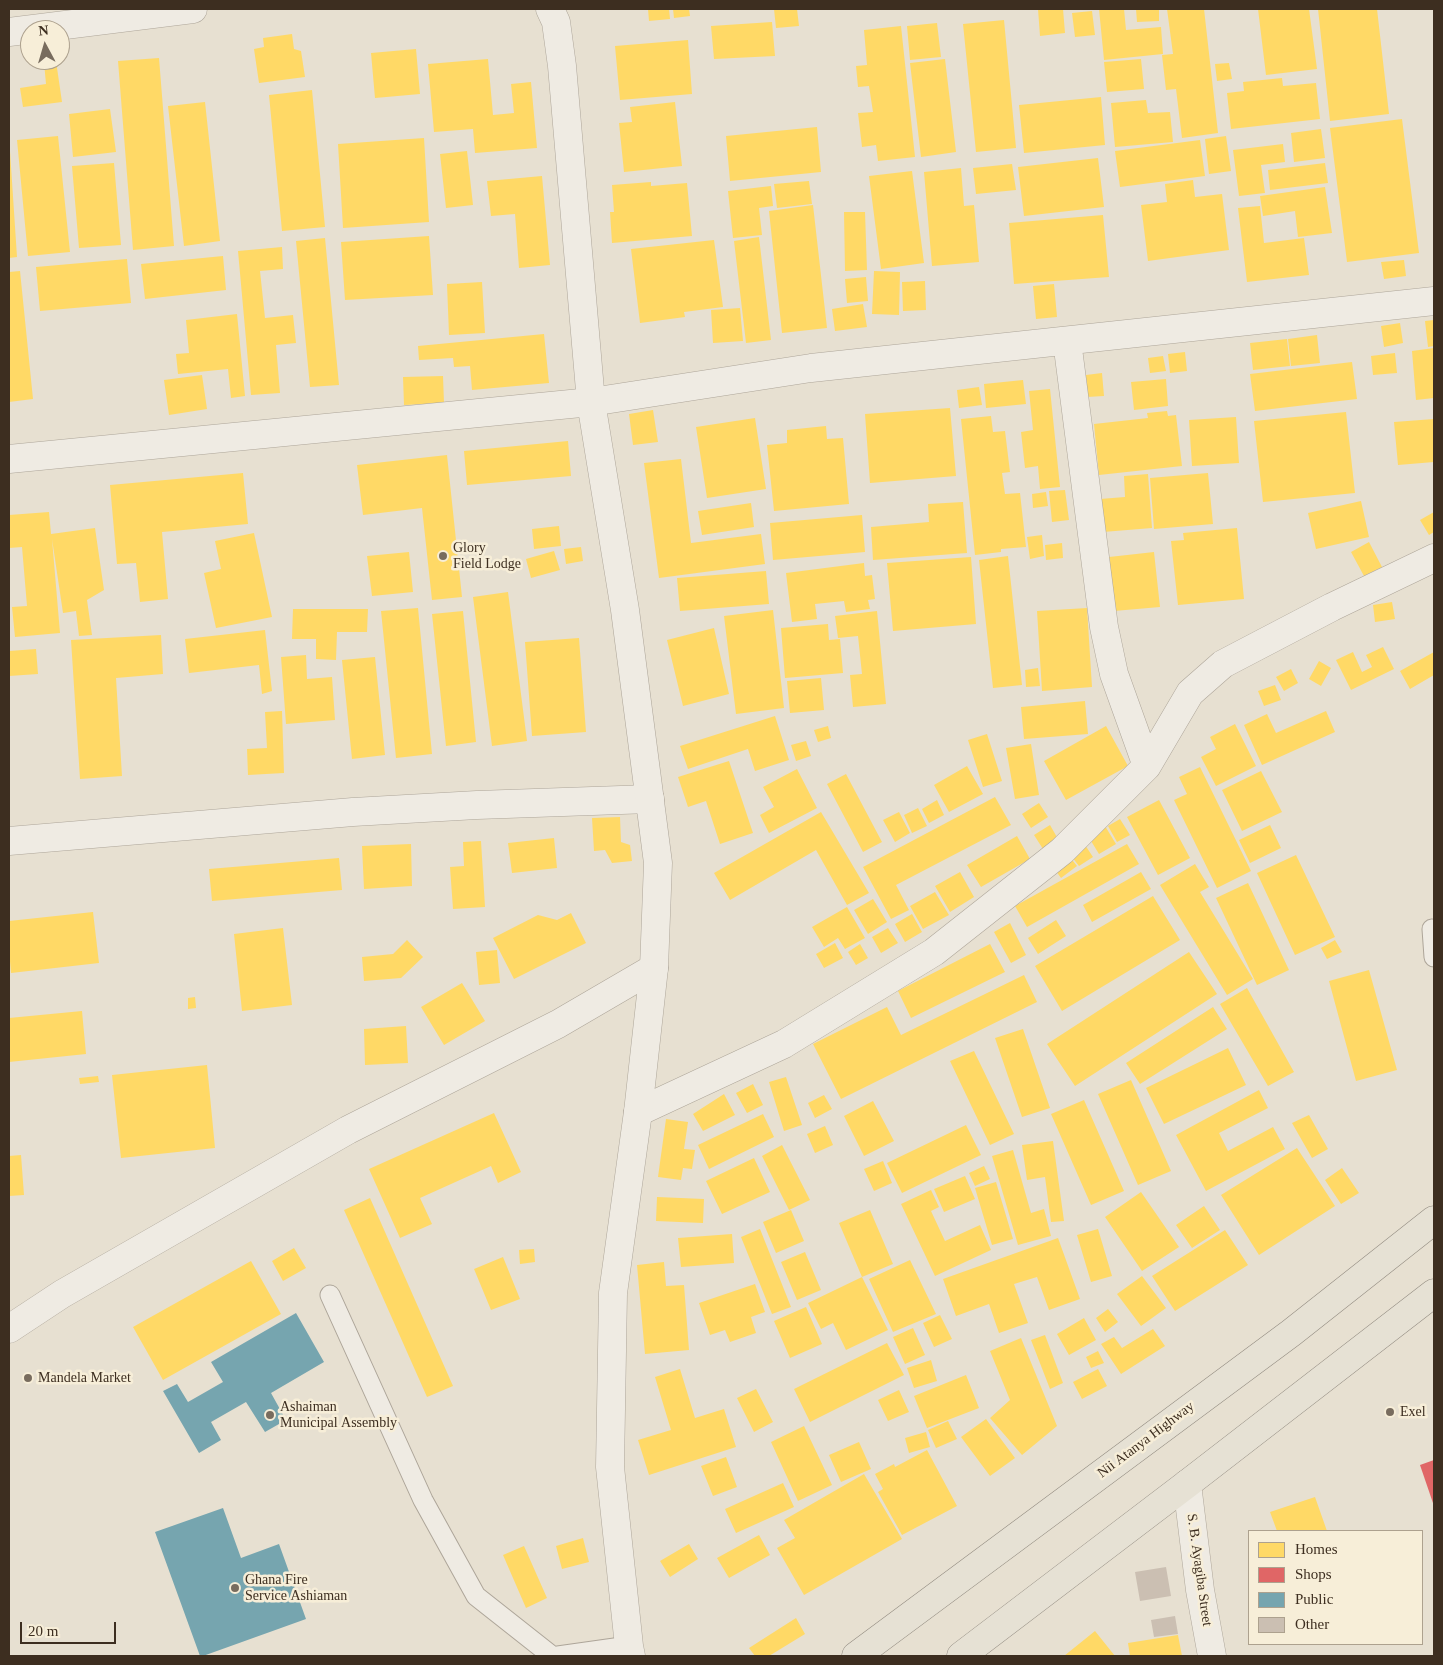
<!DOCTYPE html>
<html>
<head>
<meta charset="utf-8">
<style>
	body { margin:0 }
	#map { position:relative; width:1443px; height:1665px; overflow:hidden; background:#e7e0d1; font-family:"Times New Roman",serif }
	canvas { display:block }
	.frame { position:absolute; inset:0; border:10px solid #3d2e20; pointer-events:none }
	.legend { position:absolute; left:1248px; top:1530px; width:175px; height:115px; box-sizing:border-box; background:#f7eed8; border:1px solid #ada18e; margin:0; padding:6px 9px; list-style:none; font-size:15px; color:#3d2e20 }
	.legend li { display:flex; align-items:center; gap:10px; height:25px }
	.legend b { width:25px; border:1px solid #ada18e }
	.north { position:absolute; left:20px; top:20px; width:50px; height:50px; box-sizing:border-box; background:#f7eed8; border:1px solid #ada18e; border-radius:50%; rotate:354deg; font-size:14px; font-weight:700; line-height:20px; text-align:center; color:#3d2e20 }
	.north::after { content:''; display:block; margin:auto; width:18px; height:22px; background:#786c5e; clip-path:polygon(50% 0,100% 100%,50% 72%,0 100%) }
	.scale { position:absolute; left:20px; top:1622px; width:96px; height:22px; box-sizing:border-box; border:2px solid #3d2e20; border-top:0; padding-left:6px; font-size:15px; line-height:18px; white-space:nowrap; color:#3d2e20; -webkit-text-stroke:4px #f7eed8; paint-order:stroke }
</style>
</head>
<body>
<div id="map">
<canvas width="1443" height="1665"></canvas>
<div class="frame"></div>
<ul class="legend">
<li><b style="height:14px;background:#ffd966"></b>Homes</li>
<li><b style="height:14px;background:#e06666"></b>Shops</li>
<li><b style="height:14px;background:#76a5af"></b>Public</li>
<li><b style="height:14px;background:#cbbfb2"></b>Other</li>
</ul>
<div class="north">N</div>
<div class="scale">20 m</div>
</div>
<script>
const c = document.querySelector('canvas').getContext('2d');
c.lineJoin = 'round';
function paint(path, color) { c.fillStyle = color; c.fill(path, 'evenodd'); }
const poly = rows => new Path2D(rows.map(r => 'M' + r).join(''));
function stroke(path, color, width, dash) { c.strokeStyle = color; c.lineWidth = width; c.lineCap = dash ? 'butt' : 'round'; c.setLineDash(dash || []); c.stroke(path); }
function label(font, color, halo, rows, align = 'center') {
  c.font = font + ' "Times New Roman",serif'; c.lineWidth = 5; c.setLineDash([]); c.textBaseline = 'middle'; c.strokeStyle = halo; c.fillStyle = color; for (const [text, x, y, turn = 0] of rows) {
    c.save(); c.translate(x, y); c.rotate((+turn || 0) * Math.PI / 180); c.textAlign = isNaN(turn) ? turn : align; if (halo) c.strokeText(text, 0, 0); c.fillText(text, 0, 0); c.restore();
  }
}
const homes = poly([
	[648,9,669,9,670,19,649,21],
	[673,9,689,9,690,16,674,18],
	[774,9,797,9,799,26,776,28],
	[1038,9,1063,9,1065,33,1040,36],
	[1099,9,1124,9,1126,30,1161,27,1163,54,1104,60],
	[1136,9,1159,9,1159,21,1137,22],
	[1167,9,1204,9,1218,133,1182,138,1176,89,1166,90,1162,55,1173,54],
	[1258,9,1309,9,1317,69,1266,75],
	[1318,9,1377,9,1389,114,1330,121],
	[1092,11,1095,35,1075,37,1072,13],
	[1004,20,1016,148,976,152,963,24],
	[772,22,775,56,714,59,711,26],
	[937,23,941,57,910,60,907,26],
	[901,26,915,157,878,161,876,145,862,147,858,113,873,112,869,86,858,87,856,66,867,65,864,30],
	[292,34,294,49,301,51,305,77,259,83,254,49,264,47,263,38],
	[688,40,692,94,620,100,615,46],
	[416,49,420,94,375,98,371,53],
	[159,58,174,246,133,250,118,61],
	[488,59,493,115,514,113,511,84,531,82,537,148,475,153,473,129,434,132,428,64],
	[945,59,956,152,921,157,910,63],
	[1141,59,1144,89,1107,92,1104,62],
	[56,61,62,102,23,107,20,88,46,84,44,62],
	[1229,63,1232,79,1217,81,1215,64],
	[1282,78,1283,86,1316,83,1320,119,1231,129,1227,93,1244,91,1243,82],
	[312,90,325,227,282,231,269,95],
	[1101,97,1105,145,1024,153,1019,105],
	[1146,100,1148,113,1170,112,1173,142,1115,147,1111,103],
	[205,102,220,241,184,246,168,106],
	[675,102,682,166,624,172,619,123,632,122,630,107],
	[110,109,116,152,73,157,69,114],
	[1402,119,1419,253,1347,262,1330,128],
	[817,127,821,172,730,181,726,136],
	[1321,129,1325,158,1294,162,1291,133],
	[58,136,70,252,28,256,17,140],
	[1226,136,1231,171,1209,174,1205,139],
	[424,138,429,222,343,228,338,144],
	[1200,140,1205,176,1120,187,1115,151],
	[1283,144,1285,162,1261,165,1265,193,1239,196,1233,150],
	[9,151,10,151,17,257,9,258],
	[467,151,473,205,446,208,440,154],
	[1098,158,1104,207,1024,216,1018,167],
	[114,163,121,245,79,248,72,166],
	[1325,163,1328,183,1270,190,1268,170],
	[1012,164,1016,190,976,194,973,168],
	[961,168,964,206,974,205,979,262,932,266,924,172],
	[912,171,924,263,881,269,869,176],
	[542,176,550,265,519,268,515,214,491,216,487,181],
	[1193,180,1195,197,1222,194,1229,250,1148,261,1141,205,1167,202,1165,184],
	[809,181,812,204,777,208,774,184],
	[651,182,651,186,687,183,692,236,612,243,610,212,614,212,612,185],
	[771,186,773,206,759,208,762,235,733,238,728,191],
	[1325,187,1332,233,1298,237,1295,211,1263,216,1260,196],
	[813,205,827,328,782,333,769,211],
	[1260,206,1264,243,1304,238,1309,275,1247,282,1238,208],
	[844,212,865,212,867,270,845,271],
	[1103,215,1109,277,1014,284,1009,223],
	[429,236,433,295,345,300,341,242],
	[759,237,771,340,746,343,734,241],
	[325,238,339,385,310,387,296,241],
	[714,240,723,307,684,312,685,317,640,323,631,249],
	[282,247,283,269,260,271,265,318,293,315,296,343,276,345,280,393,251,395,238,251],
	[223,256,226,290,145,299,141,264],
	[127,259,131,303,40,311,36,267],
	[1404,260,1406,276,1384,279,1381,262],
	[20,271,33,399,9,402,9,272],
	[874,271,900,272,899,315,872,314],
	[866,277,868,301,847,303,845,279],
	[925,281,926,310,903,311,902,282],
	[482,282,485,333,449,335,447,284],
	[1054,284,1057,317,1036,319,1033,286],
	[863,304,867,327,835,331,832,309],
	[740,308,743,341,713,343,711,310],
	[237,314,245,396,231,398,228,369,178,374,176,354,189,353,186,320],
	[1434,320,1434,346,1428,347,1425,321],
	[1400,323,1403,343,1384,347,1381,326],
	[544,334,549,383,472,390,470,366,454,367,453,358,419,360,418,346],
	[1317,335,1320,363,1291,366,1288,339],
	[1287,339,1290,366,1253,370,1250,343],
	[1434,348,1434,398,1416,400,1412,351],
	[1185,352,1187,371,1170,373,1168,354],
	[1395,353,1397,373,1373,375,1371,356],
	[1163,356,1166,371,1150,373,1148,358],
	[1352,362,1357,399,1255,411,1250,374],
	[1102,373,1104,396,1087,397,1086,375],
	[202,375,207,409,169,415,164,380],
	[443,376,444,403,404,405,403,377],
	[1166,379,1168,406,1134,410,1131,382],
	[1023,380,1026,404,986,408,984,384],
	[979,387,982,405,959,408,957,390],
	[1050,389,1060,487,1040,489,1038,466,1025,468,1021,432,1033,430,1029,391],
	[950,408,956,476,870,483,865,414],
	[653,410,658,442,633,445,629,414],
	[1167,411,1168,416,1176,415,1182,466,1099,475,1094,424,1148,418,1147,413],
	[1346,412,1355,493,1263,502,1254,421],
	[991,416,993,432,1005,431,1010,472,1002,473,1005,494,1020,493,1026,547,1001,549,1001,552,975,555,961,419],
	[1236,417,1239,463,1192,466,1189,420],
	[755,418,766,489,707,498,696,427],
	[1434,419,1434,462,1398,465,1394,422],
	[826,426,827,439,843,438,849,504,774,511,767,445,787,443,787,430],
	[568,441,571,476,467,485,464,451],
	[447,455,462,597,432,600,422,508,363,515,357,465],
	[681,459,691,543,761,534,765,564,659,578,644,463],
	[243,473,248,524,162,532,168,599,140,602,136,563,117,564,110,485],
	[1208,473,1213,524,1154,529,1150,478],
	[1148,474,1152,528,1103,532,1100,499,1125,497,1124,476],
	[1065,490,1069,520,1052,522,1049,491],
	[1046,492,1048,506,1033,508,1032,494],
	[1361,501,1369,537,1316,549,1308,513],
	[963,502,967,553,873,560,871,527,929,522,928,504],
	[751,503,754,527,702,535,698,511],
	[49,512,51,534,95,528,104,590,87,600,92,635,79,636,76,611,63,613,52,539,60,633,15,637,12,607,27,606,22,547,9,548,9,515],
	[1434,512,1434,532,1429,535,1420,520],
	[862,515,865,552,773,560,770,523],
	[559,526,561,546,534,549,532,529],
	[1237,528,1244,599,1178,605,1171,541,1184,540,1183,533],
	[254,533,272,617,216,628,204,573,221,569,215,541],
	[1042,535,1044,556,1030,559,1027,537],
	[1369,542,1382,567,1364,576,1351,552],
	[1062,543,1063,558,1046,560,1045,545],
	[581,547,583,561,566,564,564,549],
	[554,551,560,570,531,578,526,559],
	[409,552,413,592,372,596,367,556],
	[1154,552,1160,607,1114,611,1109,557],
	[1008,556,1022,685,993,688,979,560],
	[971,557,976,624,893,631,887,563],
	[864,563,865,576,872,575,875,599,868,600,870,609,846,612,844,601,815,604,817,619,792,622,786,573],
	[766,571,769,604,680,611,677,578],
	[508,592,527,741,492,746,473,597],
	[1392,602,1395,619,1375,622,1373,605],
	[418,608,432,754,396,758,381,611],
	[1087,608,1092,687,1042,691,1037,611],
	[293,609,368,609,367,632,337,632,336,660,316,659,316,639,292,639],
	[773,610,784,708,736,714,724,616],
	[463,611,476,742,446,746,432,614],
	[877,611,886,704,853,707,850,675,862,674,858,636,838,638,835,616],
	[828,624,829,640,840,639,843,673,785,678,781,628],
	[714,628,729,694,683,706,667,640],
	[265,630,272,691,262,694,259,665,189,673,185,639],
	[161,635,163,674,116,678,122,776,80,779,71,640],
	[579,638,586,732,532,736,525,642],
	[1383,647,1394,669,1351,690,1336,660,1353,652,1362,672,1372,667,1366,655],
	[36,649,38,674,9,676,9,651],
	[1434,652,1434,675,1410,689,1400,671],
	[306,655,307,679,332,677,335,720,286,724,281,657],
	[375,657,385,755,352,759,342,660],
	[1319,661,1331,668,1321,686,1309,679],
	[1038,668,1040,686,1026,687,1025,670],
	[1291,669,1298,683,1284,691,1276,677],
	[821,678,824,710,790,713,787,681],
	[1275,685,1281,700,1264,706,1258,691],
	[1085,701,1088,734,1024,739,1021,707],
	[282,711,284,773,248,775,247,749,267,748,265,712],
	[1326,711,1335,732,1262,765,1244,725,1267,714,1276,733],
	[775,716,789,760,755,771,748,749,688,769,680,746],
	[1235,724,1256,766,1216,786,1201,757,1216,749,1210,737],
	[828,726,831,738,818,742,814,730],
	[1106,726,1128,766,1066,800,1044,761],
	[987,734,1002,781,983,787,968,740],
	[806,741,811,756,796,761,791,745],
	[1031,744,1039,795,1015,799,1006,748],
	[729,761,753,833,720,844,706,801,688,807,678,777],
	[967,766,983,794,949,812,934,785],
	[1200,767,1251,871,1217,888,1174,800,1187,794,1179,777],
	[797,769,817,808,769,833,760,815,774,807,763,787],
	[1261,771,1282,812,1242,831,1222,790],
	[846,774,882,842,863,852,827,784],
	[995,797,1011,825,896,885,909,910,891,919,863,867],
	[937,800,944,815,929,823,922,809],
	[1159,800,1190,858,1158,875,1127,817],
	[1039,803,1048,817,1031,828,1022,814],
	[918,808,927,826,912,833,904,815],
	[821,812,869,893,847,905,816,850,730,900,714,873],
	[899,812,910,833,895,842,883,820],
	[620,817,621,842,630,845,632,861,612,863,605,850,594,851,592,818],
	[1120,819,1130,835,1117,842,1108,826],
	[1050,825,1058,839,1043,849,1034,835],
	[1270,825,1281,848,1250,863,1239,840],
	[1105,826,1116,844,1099,854,1088,836],
	[1017,836,1030,859,981,887,967,865],
	[554,838,557,868,512,873,508,843],
	[481,841,485,907,453,909,450,867,464,866,463,842],
	[1083,842,1093,857,1079,866,1068,852],
	[411,844,412,886,364,889,362,846],
	[1127,844,1139,864,1027,927,1015,906],
	[1296,855,1335,937,1295,955,1257,873],
	[1069,856,1077,866,1061,878,1053,867],
	[339,858,342,890,212,901,209,869],
	[1195,864,1209,887,1200,892,1253,979,1227,995,1160,885],
	[960,872,974,897,950,912,935,886],
	[1141,872,1151,889,1092,922,1083,905],
	[1248,883,1289,970,1257,985,1216,898],
	[935,892,949,915,923,929,910,906],
	[1153,896,1180,940,1062,1011,1035,966],
	[873,899,887,922,868,934,854,910],
	[847,907,865,938,845,949,838,938,824,947,812,927],
	[93,912,99,963,11,973,9,950,9,921],
	[571,913,586,943,514,979,493,938,538,915,557,920],
	[912,914,922,932,905,942,895,924],
	[1056,920,1066,936,1038,954,1028,938],
	[1010,923,1026,955,1011,963,994,932],
	[283,928,292,1005,242,1011,234,934],
	[888,928,898,943,881,953,872,937],
	[407,940,423,957,401,978,364,981,362,957,393,954],
	[1335,940,1342,952,1327,959,1321,948],
	[835,943,843,958,824,968,816,954],
	[860,944,868,958,856,965,848,952],
	[990,944,1005,972,911,1018,898,991],
	[497,950,500,983,479,985,476,952],
	[1189,952,1217,994,1075,1086,1047,1044],
	[1369,970,1397,1070,1356,1081,1329,981],
	[1024,975,1037,1002,841,1099,813,1044,887,1007,901,1035],
	[462,983,485,1021,444,1045,421,1007],
	[1247,988,1294,1072,1268,1086,1220,1004],
	[195,997,196,1008,188,1009,188,998],
	[1213,1007,1227,1029,1140,1084,1126,1063],
	[82,1011,86,1054,9,1062,9,1018],
	[406,1026,408,1063,365,1065,364,1029],
	[1023,1029,1050,1108,1022,1117,995,1038],
	[1228,1048,1246,1085,1164,1124,1146,1088],
	[974,1051,1014,1134,990,1145,950,1061],
	[207,1065,215,1148,121,1158,112,1075],
	[98,1076,99,1082,80,1084,79,1078],
	[786,1077,802,1125,784,1131,769,1082],
	[1131,1080,1171,1171,1138,1185,1098,1094],
	[753,1084,763,1105,747,1113,736,1093],
	[1259,1090,1268,1108,1219,1133,1228,1151,1273,1127,1285,1149,1206,1191,1176,1135],
	[724,1094,735,1115,703,1131,693,1114],
	[824,1095,832,1109,815,1118,808,1103],
	[1084,1100,1124,1191,1091,1205,1051,1114],
	[873,1101,894,1141,864,1156,844,1116],
	[494,1113,521,1172,498,1183,491,1166,420,1198,432,1224,400,1238,369,1169],
	[763,1114,774,1137,709,1169,698,1145],
	[1309,1115,1328,1149,1312,1158,1292,1123],
	[666,1119,688,1122,684,1149,695,1150,692,1169,683,1168,681,1180,658,1177],
	[966,1125,981,1155,902,1193,887,1163],
	[825,1126,833,1145,815,1153,807,1134],
	[1053,1141,1064,1221,1051,1222,1045,1177,1027,1180,1022,1145],
	[782,1145,810,1200,789,1210,762,1156],
	[1297,1148,1335,1206,1259,1255,1221,1195],
	[1013,1150,1031,1213,1044,1209,1051,1236,1018,1245,992,1156],
	[21,1155,24,1195,9,1196,9,1156],
	[754,1158,770,1192,722,1214,706,1181],
	[883,1161,892,1183,874,1191,864,1169],
	[984,1166,990,1179,975,1186,969,1173],
	[1342,1168,1359,1193,1341,1204,1325,1180],
	[965,1176,975,1199,944,1212,934,1189],
	[996,1182,1013,1239,992,1245,975,1188],
	[931,1190,939,1207,931,1211,945,1241,980,1225,991,1250,935,1276,901,1204],
	[1141,1192,1179,1247,1142,1271,1105,1217],
	[657,1197,704,1199,703,1223,656,1221],
	[370,1198,453,1386,427,1397,344,1210],
	[1204,1206,1220,1230,1192,1248,1176,1225],
	[791,1210,804,1241,776,1253,763,1222],
	[870,1210,893,1264,862,1277,839,1223],
	[760,1229,791,1307,772,1314,741,1237],
	[1098,1229,1112,1276,1091,1282,1077,1235],
	[1225,1230,1248,1265,1175,1311,1152,1276],
	[732,1234,734,1263,681,1267,678,1238],
	[1058,1238,1080,1299,1049,1310,1037,1277,1014,1284,1028,1323,999,1333,989,1304,956,1316,943,1279],
	[294,1248,306,1268,283,1281,272,1261],
	[534,1249,535,1262,520,1264,519,1250],
	[805,1252,821,1290,797,1300,781,1262],
	[503,1257,520,1299,491,1310,474,1269],
	[910,1260,936,1314,893,1332,869,1279],
	[251,1261,281,1314,163,1380,133,1327],
	[664,1262,666,1286,684,1285,689,1350,645,1354,637,1265],
	[1142,1276,1166,1308,1141,1326,1117,1294],
	[862,1277,888,1330,846,1350,833,1323,821,1329,808,1303],
	[755,1284,765,1312,751,1317,756,1333,730,1342,725,1330,710,1335,699,1303],
	[806,1307,822,1344,790,1358,774,1321],
	[1108,1309,1118,1322,1105,1332,1096,1318],
	[940,1315,952,1339,934,1347,923,1323],
	[1084,1318,1096,1340,1069,1355,1057,1334],
	[913,1328,925,1355,905,1364,893,1337],
	[1153,1329,1165,1346,1121,1374,1101,1344,1114,1337,1122,1348],
	[1045,1335,1063,1383,1050,1389,1031,1340],
	[1021,1338,1057,1426,1022,1455,990,1418,1010,1400,990,1351],
	[887,1343,904,1375,810,1422,794,1389],
	[1098,1351,1104,1363,1091,1368,1086,1357],
	[931,1360,937,1381,914,1388,907,1368],
	[680,1369,695,1418,724,1409,736,1447,649,1475,638,1440,671,1430,655,1377],
	[1098,1369,1107,1386,1082,1399,1073,1382],
	[966,1375,979,1408,927,1428,914,1396],
	[756,1389,773,1422,754,1432,737,1398],
	[899,1390,909,1412,888,1421,878,1400],
	[986,1419,1015,1458,990,1476,961,1437],
	[948,1421,957,1439,936,1448,928,1430],
	[804,1426,832,1485,798,1501,771,1442],
	[926,1432,930,1447,909,1453,905,1438],
	[859,1442,871,1469,841,1482,829,1455],
	[927,1450,957,1506,902,1535,878,1492,883,1489,875,1474,894,1464,895,1467],
	[726,1457,737,1487,713,1496,701,1466],
	[864,1474,902,1539,804,1595,777,1548,795,1538,784,1520],
	[783,1483,794,1507,736,1533,725,1509],
	[1315,1497,1327,1531,1277,1531,1270,1512],
	[759,1535,770,1555,729,1578,717,1558],
	[583,1538,589,1562,562,1569,556,1546],
	[689,1544,698,1559,670,1577,660,1561],
	[524,1546,547,1598,526,1608,503,1555],
	[796,1618,805,1634,769,1656,755,1656,749,1648],
	[1095,1631,1115,1656,1064,1656],
	[1178,1635,1182,1656,1130,1656,1128,1643]
]);
const shops = poly([
	[1434,1460,1434,1506,1420,1465]
]);
const public = poly([
	[296,1313,324,1362,271,1393,286,1420,265,1432,246,1402,211,1422,221,1440,199,1453,163,1391,177,1384,188,1402,223,1382,211,1362],
	[223,1508,241,1558,279,1544,306,1619,203,1656,200,1656,155,1532]
]);
const building = poly([
	[1166,1567,1171,1596,1140,1601,1135,1572],
	[1175,1616,1178,1634,1154,1637,1151,1620]
]);
const service = poly([
	[1432,929,1434,957],
	[330,1295,423,1500,476,1596,552,1656],
	[558,1656,629,1646]
]);
const minor = poly([
	[9,32,193,9],
	[1067,341,1104,627,1114,674,1147,766],
	[9,459,591,402,811,368,1434,301],
	[9,841,353,812,477,805,650,799],
	[638,1112,784,1044,934,952,1062,851,1147,766,1190,693,1223,664,1332,607,1434,558],
	[9,1329,62,1294,348,1130,558,1024,654,968],
	[1187,1484,1200,1590,1212,1656]
]);
const tertiary = poly([
	[550,9,556,22,562,66,591,402,625,610,658,863,654,968,638,1112,613,1293,610,1467,629,1646,631,1656]
]);
const primary = poly([
	[856,1656,1291,1333,1434,1220],
	[961,1656,1187,1484,1434,1293]
]);
const markers = [
	[443,556,5,"#786c5e"],
	[28,1378,5,"#786c5e"],
	[1390,1412,5,"#786c5e"],
	[270,1415,5,"#786c5e"],
	[235,1588,5,"#786c5e"]
];
const poiNames = [
	["Glory",453,548],
	["Field Lodge",453,564],
	["Mandela Market",38,1378],
	["Ashaiman",280,1407],
	["Municipal Assembly",280,1423],
	["Exel",1400,1412],
	["Ghana Fire",245,1580],
	["Service Ashiaman",245,1596]
];
const streetNames = [
	["Nii Atanya Highway",1146,1440,-37],
	["S. B. Ayagiba Street",1199,1570,82]
];
paint(homes, '#ffd966');
paint(shops, '#e06666');
paint(public, '#76a5af');
paint(building, '#cbbfb2');
stroke(service, '#ada599', 21);
stroke(minor, '#ada599', 29);
stroke(tertiary, '#ada599', 29);
stroke(primary, '#928b80', 29);
stroke(service, '#efebe3', 19);
stroke(minor, '#efebe3', 28);
stroke(tertiary, '#efebe3', 28);
stroke(primary, '#e6e1d4', 28);
for (const [x, y, r, color] of markers) { const dot = new Path2D(); dot.arc(x, y, r, 0, 2 * Math.PI); c.fillStyle = color; c.fill(dot); stroke(dot, '#f7eed8', 2); }
label('14px', '#3d2e20', '#f7eed8', poiNames, 'left');
label('14px', '#3d2e20', '#f7eed8', streetNames);
</script>
</body>
</html>
